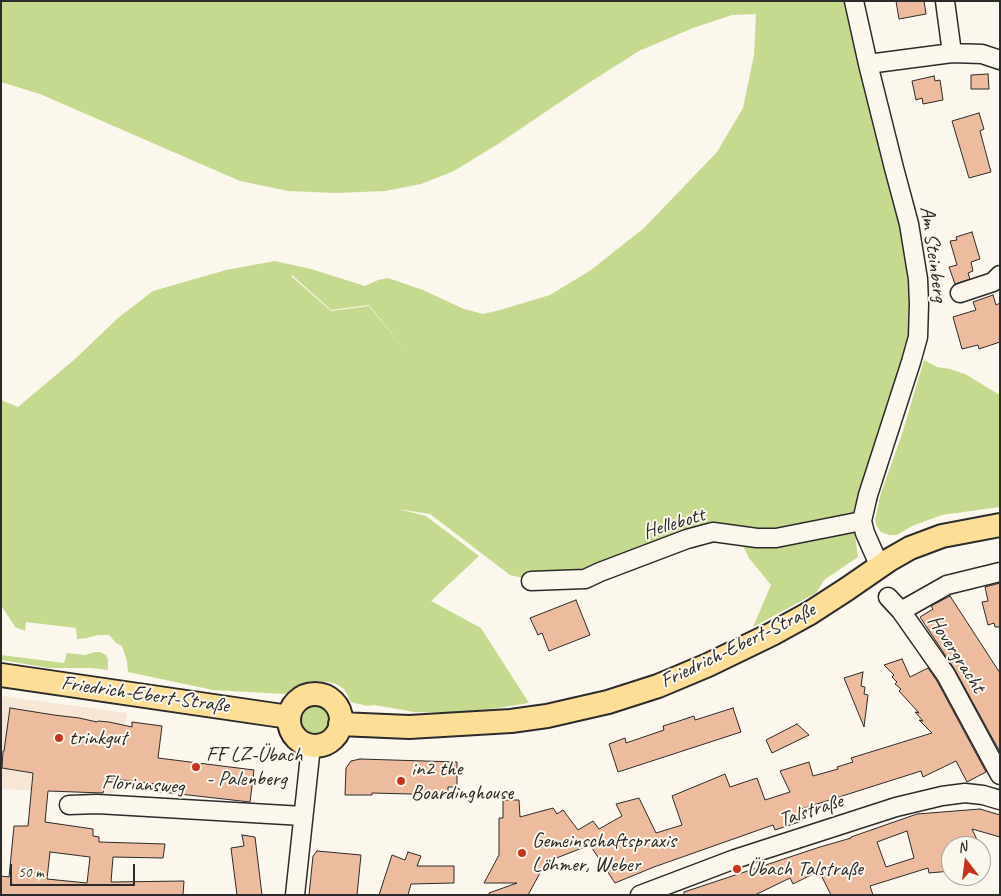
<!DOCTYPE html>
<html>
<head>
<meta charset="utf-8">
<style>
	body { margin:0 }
	#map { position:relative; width:1001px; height:896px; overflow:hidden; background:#fbf7ec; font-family:Caveat,sans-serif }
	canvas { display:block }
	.frame { position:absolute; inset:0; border:2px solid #2b2b2b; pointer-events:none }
	.north { position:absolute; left:941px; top:836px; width:50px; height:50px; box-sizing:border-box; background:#fbf7ec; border:1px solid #a8a59f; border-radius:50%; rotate:345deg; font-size:14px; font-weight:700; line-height:20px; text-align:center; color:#2b2b2b }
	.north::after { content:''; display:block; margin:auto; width:18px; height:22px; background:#c8321e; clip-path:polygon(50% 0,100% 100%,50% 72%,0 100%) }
	.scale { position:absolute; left:10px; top:864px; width:125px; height:22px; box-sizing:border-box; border:2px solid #2b2b2b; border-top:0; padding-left:6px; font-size:15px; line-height:18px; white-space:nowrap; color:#2b2b2b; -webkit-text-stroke:4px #fbf7ec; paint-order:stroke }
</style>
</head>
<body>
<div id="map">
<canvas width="1001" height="896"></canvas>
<div class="frame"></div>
<div class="north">N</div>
<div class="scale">50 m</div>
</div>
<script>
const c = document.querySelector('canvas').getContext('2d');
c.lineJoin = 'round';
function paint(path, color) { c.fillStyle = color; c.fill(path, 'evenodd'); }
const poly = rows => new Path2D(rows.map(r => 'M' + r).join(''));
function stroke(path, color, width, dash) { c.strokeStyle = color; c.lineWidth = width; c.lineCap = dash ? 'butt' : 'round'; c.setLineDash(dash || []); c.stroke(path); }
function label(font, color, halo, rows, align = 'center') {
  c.font = font + ' Caveat,sans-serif'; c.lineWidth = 4; c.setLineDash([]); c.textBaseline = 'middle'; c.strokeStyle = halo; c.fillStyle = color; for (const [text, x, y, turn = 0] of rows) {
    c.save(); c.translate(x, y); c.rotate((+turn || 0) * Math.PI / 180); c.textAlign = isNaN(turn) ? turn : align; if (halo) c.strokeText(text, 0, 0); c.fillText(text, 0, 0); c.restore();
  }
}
const built = poly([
	[1,696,127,713,115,793,94,794,49,791,1,789]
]);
const green = poly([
	[1,1,849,1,903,227,910,278,911,325,906,356,854,520,826,526,736,534,585,576,532,580,510,575,430,514,398,509,426,516,479,556,431,601,481,628,529,703,498,708,453,713,414,712,375,705,367,706,351,702,344,689,336,684,328,682,312,681,297,686,285,694,213,690,128,672,127,661,122,646,116,643,109,635,98,635,87,638,77,639,76,628,26,622,25,631,15,627,1,605,1,400,18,407,75,359,118,318,153,291,226,270,275,261,311,269,365,286,378,280,388,278,423,290,464,309,483,314,500,310,550,295,591,270,644,228,717,152,743,108,754,55,756,14,732,15,693,28,639,51,584,86,498,144,454,171,421,184,385,191,336,193,288,191,240,181,40,94,1,82],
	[292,275,331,310,369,305,410,356,369,306,331,311,291,276],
	[924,360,937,367,950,369,965,374,1000,395,1000,507,942,515,912,526,897,535,889,535,881,532,877,527,875,520,881,493,901,437],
	[850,527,855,535,858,557,824,580,816,593,753,627,771,585,749,558,739,538],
	[95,652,100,652,106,655,108,660,108,670,91,668,49,668,1,660,1,655,64,663,67,653,85,655],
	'300 720a17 17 0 1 1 34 0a17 17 0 1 1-34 0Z'
]);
const building = poly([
	[896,1,924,1,926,14,899,19,896,1],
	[988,74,989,89,971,89,971,75,988,74],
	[934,76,935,81,940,80,943,100,923,104,922,98,916,100,912,81,934,76],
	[979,113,984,129,980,131,991,172,969,178,952,121,979,113],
	[972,232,980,259,971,262,973,271,968,273,970,279,955,284,949,267,957,265,950,241,957,240,956,237,972,232],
	[993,295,996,305,1000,303,1000,342,979,349,978,345,962,349,953,317,976,310,973,302,993,295],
	[1000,583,1000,627,995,627,994,623,988,625,982,602,988,601,985,587,1000,583],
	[950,596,1000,673,1000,752,955,670,920,617,933,609,931,606,950,596],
	[576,600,590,635,549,651,542,633,538,635,530,618,576,600],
	[902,659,910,677,928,668,937,681,986,772,967,782,956,761,923,777,921,771,798,810,802,821,775,830,773,825,654,867,615,883,590,845,546,862,528,895,489,895,489,893,517,883,484,883,499,855,499,818,503,818,503,800,519,800,520,817,553,808,557,814,563,810,578,830,593,821,599,829,622,816,616,804,639,798,656,833,682,825,672,796,725,774,730,787,757,778,765,800,790,792,780,771,809,762,813,776,838,769,837,767,853,762,851,758,932,733,919,720,923,721,915,712,919,713,899,691,901,689,895,684,897,682,892,677,894,675,884,665,902,659],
	[863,672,861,686,865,687,864,694,868,695,864,727,844,678,863,672],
	[10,708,54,715,79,718,97,722,98,721,109,722,132,727,132,722,162,726,158,758,254,770,250,802,153,791,154,784,107,778,103,793,48,791,45,822,93,829,93,836,99,837,99,842,165,844,163,858,113,857,111,882,184,881,183,895,1,895,1,876,9,877,14,826,28,826,33,773,2,768,3,751,4,751,10,708],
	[50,852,90,857,87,883,47,879,50,852],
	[733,708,741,732,618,772,609,744,625,738,626,743,664,730,663,726,679,721,694,716,695,720,733,708],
	[797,724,809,735,772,753,766,740,797,724],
	[360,759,457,762,457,787,448,787,448,795,372,793,372,795,345,795,346,768,351,761,360,759],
	[980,809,1000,815,1000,837,972,829,980,846,951,846,951,871,929,873,928,868,870,886,873,895,831,895,819,871,793,884,790,878,755,895,684,895,684,892,820,847,851,838,851,837,917,814,980,809],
	[907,831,914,858,886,867,877,842,907,831],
	[242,835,255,837,262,895,237,895,231,848,244,846,242,835],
	[317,851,361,855,357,895,309,895,313,856,317,851],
	[408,852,421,856,417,866,454,866,454,883,411,884,408,895,379,895,392,855,405,860,408,852]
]);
const minor = poly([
	[854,1,868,64,894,168,909,224,918,279,919,304,918,337,911,362,868,495,862,521,865,533,880,567],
	[945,1,952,53],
	[868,64,952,53,982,54,1000,60],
	[960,293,993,282,1000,275],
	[531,581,585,579,600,572,687,539,713,532,757,538,776,538,862,521],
	[888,597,901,611,946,675,1000,775],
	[901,611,947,585,1000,572],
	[69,805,97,804,303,816],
	[295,895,311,746],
	[640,895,735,859,896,807,942,796,965,793,983,795,1000,800]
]);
const major = poly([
	[1,675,289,717],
	'289 720a26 26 0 1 1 52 0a26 26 0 1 1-52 0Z',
	[340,724,409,727,511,721,547,716,608,702,658,686,708,665,772,634,810,613,847,589,889,560,910,548,942,536,1000,525]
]);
const markers = [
	[59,738,5,"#c8321e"],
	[196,767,5,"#c8321e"],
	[401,781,5,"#c8321e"],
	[522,853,5,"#c8321e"],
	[737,869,5,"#c8321e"]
];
const streetNames = [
	["Am Steinberg",933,254,82],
	["Hellebott",674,524,-17],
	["Friedrich-Ebert-Straße",738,646,-26],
	["Hovergracht",956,654,57],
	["Friedrich-Ebert-Straße",145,695,8],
	["Floriansweg",143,785,3],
	["Talstraße",811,811,-18]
];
const poiNames = [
	["trinkgut",69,738],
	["FF LZ-Übach",206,755],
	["- Palenberg",206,779],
	["in2 the",411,769],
	["Boardinghouse",411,793],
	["Gemeinschaftspraxis",532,841],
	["Löhmer, Weber",532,865],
	["Übach Talstraße",747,869]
];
paint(built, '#f7e5d5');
paint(green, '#c6da8f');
paint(building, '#edbc9e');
stroke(building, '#2b2b2b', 1);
stroke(minor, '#2b2b2b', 21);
stroke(major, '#2b2b2b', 26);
stroke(minor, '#fbf7ec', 18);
stroke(major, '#fcde96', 22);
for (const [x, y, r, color] of markers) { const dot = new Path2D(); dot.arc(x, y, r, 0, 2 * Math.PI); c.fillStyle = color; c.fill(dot); stroke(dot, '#fbf7ec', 2); }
label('21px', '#2b2b2b', '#fbf7ec', streetNames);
label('21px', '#2b2b2b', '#fbf7ec', poiNames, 'left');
</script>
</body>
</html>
